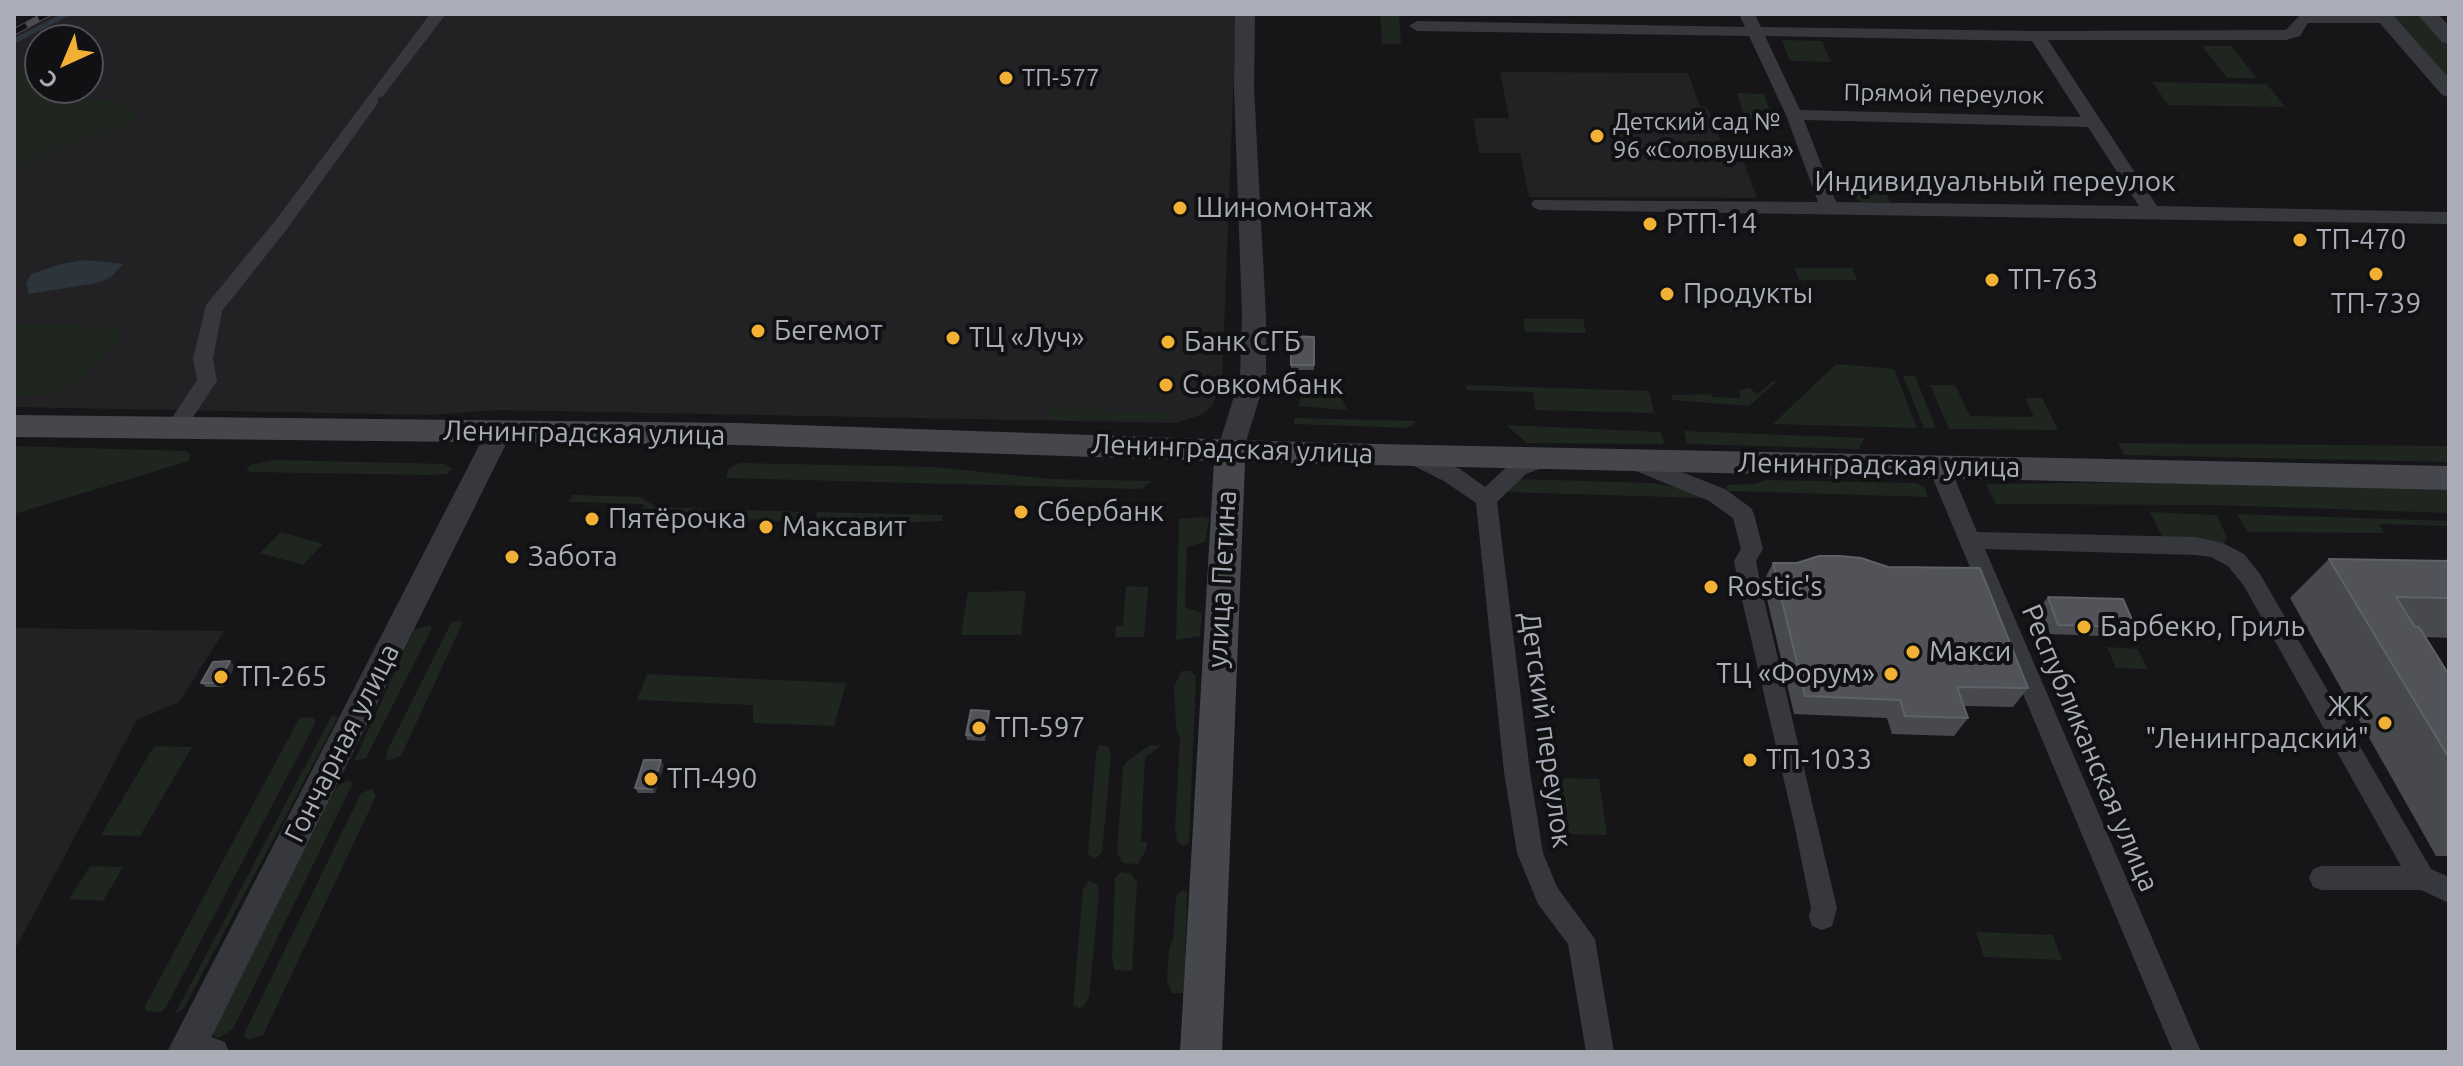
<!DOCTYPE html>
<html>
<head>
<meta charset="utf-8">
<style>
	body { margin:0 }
	#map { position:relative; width:2463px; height:1066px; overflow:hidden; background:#161618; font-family:Ubuntu,sans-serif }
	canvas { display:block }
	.frame { position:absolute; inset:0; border:16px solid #a8adb8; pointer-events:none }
	.north { position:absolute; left:24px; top:24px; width:80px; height:80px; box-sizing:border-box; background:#111113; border:2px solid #4d4f55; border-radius:50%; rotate:224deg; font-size:22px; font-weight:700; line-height:32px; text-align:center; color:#a8adb8 }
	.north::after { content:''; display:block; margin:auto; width:28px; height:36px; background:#f2b134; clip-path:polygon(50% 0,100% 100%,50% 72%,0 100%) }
</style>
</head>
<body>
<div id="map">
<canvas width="2463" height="1066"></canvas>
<div class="frame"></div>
<div class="north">С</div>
</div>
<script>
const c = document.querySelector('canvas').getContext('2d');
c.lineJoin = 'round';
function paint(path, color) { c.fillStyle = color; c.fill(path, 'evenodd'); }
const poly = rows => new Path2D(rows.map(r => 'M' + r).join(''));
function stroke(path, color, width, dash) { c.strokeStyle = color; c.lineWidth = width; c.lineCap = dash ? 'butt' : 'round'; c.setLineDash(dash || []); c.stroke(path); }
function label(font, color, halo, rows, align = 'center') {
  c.font = font + ' Ubuntu,sans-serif'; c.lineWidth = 8; c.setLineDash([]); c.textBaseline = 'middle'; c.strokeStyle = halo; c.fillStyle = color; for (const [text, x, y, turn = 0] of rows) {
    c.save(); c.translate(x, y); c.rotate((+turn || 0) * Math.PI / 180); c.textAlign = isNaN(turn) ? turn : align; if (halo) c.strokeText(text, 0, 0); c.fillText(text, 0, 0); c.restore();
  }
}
const built = poly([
	[52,14,1236,14,1222,384,1212,406,1203,414,1176,423,497,410,431,415,14,407,14,35],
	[40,40,88,40,88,88,40,88],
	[1500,72,1688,73,1700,107,1708,108,1728,161,1743,161,1757,198,1529,197,1520,153,1479,153,1473,118,1509,118],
	[14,628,224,631,179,702,137,720,14,951]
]);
const green = poly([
	[1380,14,1399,14,1401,44,1382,44],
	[2387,14,2422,14,2449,43,2449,84],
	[1782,40,1822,41,1831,62,1790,61],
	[2202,46,2231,46,2257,78,2227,78],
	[40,53,40,88,63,88,84,97,125,104,139,111,137,117,127,124,60,147,14,168,14,73],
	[2152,82,2267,84,2285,107,2168,105],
	[1737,93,1764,94,1773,119,1745,119],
	[1837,179,1881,180,1890,202,1864,202,1843,194],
	[1794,268,1852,268,1857,280,1799,280],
	[1523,319,1583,319,1586,333,1525,332],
	[56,324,109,327,120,330,124,338,73,385,58,393,14,397,14,325],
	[1836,364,1894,369,1917,428,1773,424],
	[1903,376,1915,376,1936,428,1924,428],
	[1773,381,1776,382,1749,406,1673,400,1671,395,1711,394,1712,397,1740,398,1739,390,1749,388,1758,394],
	[1320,383,1331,383,1337,388,1347,410,1298,406,1300,399],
	[1466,385,1649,391,1654,413,1535,410,1533,392,1466,390],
	[1930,385,1955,385,1970,416,2034,417,2025,398,2042,398,2058,430,1949,429],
	[1049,409,1175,412,1177,414,1176,420,1048,419,1045,417],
	[1294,418,1417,421,1408,428,1294,424],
	[1506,425,1661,432,1664,444,1527,443],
	[1684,431,1864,438,1859,449,1687,444],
	[2118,443,2449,446,2449,462,2124,455],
	[14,446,186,451,191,455,188,461,179,464,14,514],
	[274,460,445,464,452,469,447,474,431,475,250,472,246,469,251,465],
	[740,463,934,467,1051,479,1152,481,1141,489,726,478,729,468],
	[1519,479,1652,483,1681,488,1703,498,1505,492],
	[1765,480,1917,483,1925,488,1928,497,1729,491,1725,488,1727,485,1755,484],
	[2153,482,2449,490,2449,513,2215,505,1996,504,1986,484],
	[572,495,640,497,656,507,805,512,802,523,750,519,748,524,720,523,718,526,658,522,656,525,637,525,644,504,569,502],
	[817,512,943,515,942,521,895,523,894,526,869,526,869,523,814,524],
	[2150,512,2217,515,2227,538,2224,543,2163,538],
	[2237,514,2449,521,2449,526,2379,524,2384,533,2248,532],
	[1203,517,1209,519,1205,542,1187,547,1185,607,1202,613,1200,636,1176,640,1179,519],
	[281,532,323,544,303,565,260,553],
	[1126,586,1148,587,1144,637,1115,637,1116,626,1123,626],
	[1026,591,1021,635,961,635,968,592],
	[452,621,463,622,401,756,386,761,387,751],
	[430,625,432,628,366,758,354,761,414,630],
	[2107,647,2138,649,2147,669,2116,668],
	[1182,671,1191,671,1196,676,1189,843,1183,846,1177,841,1175,828,1180,738,1176,728,1174,686],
	[647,674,846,683,834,726,753,723,753,705,637,700],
	[332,715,338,717,184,1008,175,1014],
	[300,717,313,718,316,722,166,1007,161,1012,146,1011,145,1006],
	[1100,745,1109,747,1111,756,1102,853,1095,859,1088,854,1096,753],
	[1150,745,1161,746,1145,757,1141,842,1147,842,1146,850,1138,864,1123,863,1117,853,1123,768,1126,762],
	[154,746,192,747,140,836,101,835],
	[1558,778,1599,779,1607,835,1566,834],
	[347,781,352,782,352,785,233,1029,219,1038,214,1036,213,1032,336,787],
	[372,789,376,796,263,1035,249,1040,243,1036,245,1032,361,793],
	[90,866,123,867,103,901,69,899],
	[1121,872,1131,874,1137,882,1132,971,1114,970,1112,958,1115,878],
	[1088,881,1097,884,1099,894,1089,997,1084,1007,1078,1008,1073,1005,1083,890],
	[1182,890,1187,892,1184,993,1172,993,1167,980,1169,949,1173,940,1176,897],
	[1976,932,2053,935,2062,960,1984,957]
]);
const water = poly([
	[85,260,123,264,111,277,97,283,29,294,26,284,31,274,61,264]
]);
const stream = poly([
	[14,41,67,14]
]);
const minor = poly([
	[430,14,446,14,383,96,378,98,378,103,287,229,222,311,213,359,217,381,181,435,167,435,164,430,197,380,193,359,206,305,275,221,430,14],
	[1739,14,1755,14,1761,27,2037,31,2286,30,2301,14,2391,15,2394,18,2386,23,2308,23,2300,36,2286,40,2048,40,2157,206,2449,212,2449,224,1540,210,1534,208,1531,204,1534,200,1818,202,1786,115,1749,36,1417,31,1409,26,1417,21,1745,27,1739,14],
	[1765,36,2032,41,2081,117,1800,110,1765,36],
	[1804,120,2088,127,2139,206,1836,202,1804,120],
	[1411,447,1460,469,1485,487,1512,462,1546,450,1553,452,1557,458,1553,464,1526,474,1497,502,1530,772,1543,853,1557,887,1595,939,1614,1052,1586,1052,1568,944,1538,904,1517,853,1504,772,1476,503,1444,481,1404,461,1401,455,1404,449,1411,447],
	[1638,455,1725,489,1751,508,1754,514,1763,549,1756,561,1761,587,1837,908,1832,926,1822,930,1812,926,1809,917,1811,908,1795,828,1739,587,1734,561,1741,549,1733,518,1709,501,1631,469,1627,463,1631,457,1638,455],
	[1939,459,1946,461,1950,467,1977,532,2195,537,2223,543,2244,554,2260,574,2431,869,2449,877,2449,903,2421,890,2322,890,2313,887,2309,878,2313,869,2322,866,2401,866,2244,586,2228,566,2211,557,2195,555,1985,549,2201,1052,2173,1052,1928,467,1932,461,1939,459],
	[189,1029,225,1042,229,1052,178,1052,175,1043,179,1033,189,1029]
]);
const tertiary = poly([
	[1235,14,1255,14,1254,88,1266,316,1266,377,1243,451,1239,458,1230,461,1221,458,1217,451,1240,377,1242,316,1234,88,1235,14],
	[2372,14,2392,14,2449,78,2449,97,2442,95,2372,14],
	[2417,14,2438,14,2449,26,2449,44,2442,42,2417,14],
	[498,424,507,427,511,434,204,1052,167,1052,485,434,489,427,498,424]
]);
const secondary = poly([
	[14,415,737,423,1328,443,2449,466,2449,490,1245,462,1222,1052,1180,1052,1214,461,737,445,14,437,14,415]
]);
const rail = poly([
	[14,32,47,14]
]);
const wall = poly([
	[1291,336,1314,337,1314,370,1291,370],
	[2329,559,2449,561,2449,638,2425,637,2449,675,2449,856,2436,856,2290,598],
	[1773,563,1797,563,2028,688,2013,707,1964,706,1968,718,1954,736,1892,734,1887,718,1794,714,1763,582],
	[2048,597,2135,627,2127,637,2050,634,2040,607],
	[235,666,223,687,206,687,201,683],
	[989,711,990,716,985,741,967,740,966,735],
	[664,765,655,793,638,793,635,788]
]);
const shadedWall = poly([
	[230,661,235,666,223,687,218,683],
	[989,711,990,716,985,741,984,736],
	[661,760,664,765,655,793,652,789]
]);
const building = poly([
	[1291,336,1314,337,1314,365,1291,365,1291,336],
	[1819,556,1840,556,1861,558,1888,567,1980,568,2028,688,1957,687,1968,718,1905,716,1900,700,1805,696,1773,563,1797,563,1819,556],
	[2329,559,2449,561,2449,598,2396,597,2415,627,2419,627,2449,675,2449,758,2329,559],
	[2048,597,2123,599,2135,627,2058,625,2048,597],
	[230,661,218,683,201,683,213,662,230,661],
	[971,710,989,711,984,736,966,735,971,710],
	[644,760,661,760,652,789,635,788,644,760]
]);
const markers = [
	[1006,78,8,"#f2b134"],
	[1597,136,8,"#f2b134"],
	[1180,208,8,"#f2b134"],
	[1650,224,8,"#f2b134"],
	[2300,240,8,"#f2b134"],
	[2376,274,8,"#f2b134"],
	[1992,280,8,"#f2b134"],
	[1667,294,8,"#f2b134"],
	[758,331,8,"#f2b134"],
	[953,338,8,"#f2b134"],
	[1168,342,8,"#f2b134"],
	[1166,385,8,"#f2b134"],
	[1021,512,8,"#f2b134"],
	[592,519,8,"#f2b134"],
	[766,527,8,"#f2b134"],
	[512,557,8,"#f2b134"],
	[1711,587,8,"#f2b134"],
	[2084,627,8,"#f2b134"],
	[1913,652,8,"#f2b134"],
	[1891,674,8,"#f2b134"],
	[221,677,8,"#f2b134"],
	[2385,723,8,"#f2b134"],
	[979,728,8,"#f2b134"],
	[1750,760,8,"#f2b134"],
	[651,779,8,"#f2b134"]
];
const farPoinames = [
	["ТП-577",1022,78],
	["Детский сад №",1613,122],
	["96 «Соловушка»",1613,150]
];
const farStreetnames = [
	["Прямой переулок",1944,94,1]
];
const streetNames = [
	["Индивидуальный переулок",1995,182],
	["Ленинградская улица",584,433,1],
	["Ленинградская улица",1232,449,2],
	["Ленинградская улица",1879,465,1],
	["улица Петина",1222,579,-87],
	["Детский переулок",1546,730,82],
	["Гончарная улица",342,743,-63],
	["Республиканская улица",2090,748,67]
];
const poiNames = [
	["Шиномонтаж",1196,208],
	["РТП-14",1666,224],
	["ТП-470",2316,240],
	["ТП-763",2008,280],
	["Продукты",1683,294],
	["ТП-739",2376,304,"center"],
	["Бегемот",774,331],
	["ТЦ «Луч»",969,338],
	["Банк СГБ",1184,342],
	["Совкомбанк",1182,385],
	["Сбербанк",1037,512],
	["Пятёрочка",608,519],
	["Максавит",782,527],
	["Забота",528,557],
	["Rostic's",1727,587],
	["Барбекю, Гриль",2100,627],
	["Макси",1929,652],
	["ТЦ «Форум»",1875,674,"right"],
	["ТП-265",237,677],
	["ЖК",2369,707,"right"],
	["\"Ленинградский\"",2369,739,"right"],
	["ТП-597",995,728],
	["ТП-1033",1766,760],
	["ТП-490",667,779]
];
paint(built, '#222225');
paint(green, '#1e261f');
paint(water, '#2c353c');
stroke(stream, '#2c353c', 5);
paint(minor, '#37383d');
paint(tertiary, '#37383d');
paint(secondary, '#45474d');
stroke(rail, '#4a4c52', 7);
stroke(rail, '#111113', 5, [14]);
paint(wall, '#47494d');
paint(shadedWall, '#2f3033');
paint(building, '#525359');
stroke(building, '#5f6168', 2);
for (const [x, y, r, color] of markers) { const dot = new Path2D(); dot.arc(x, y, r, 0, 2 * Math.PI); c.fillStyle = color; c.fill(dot); stroke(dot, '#111113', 3); }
label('24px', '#a8adb8', '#111113', farPoinames, 'left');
label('24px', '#a8adb8', '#111113', farStreetnames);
label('28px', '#a8adb8', '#111113', streetNames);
label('28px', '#a8adb8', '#111113', poiNames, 'left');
</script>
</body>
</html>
